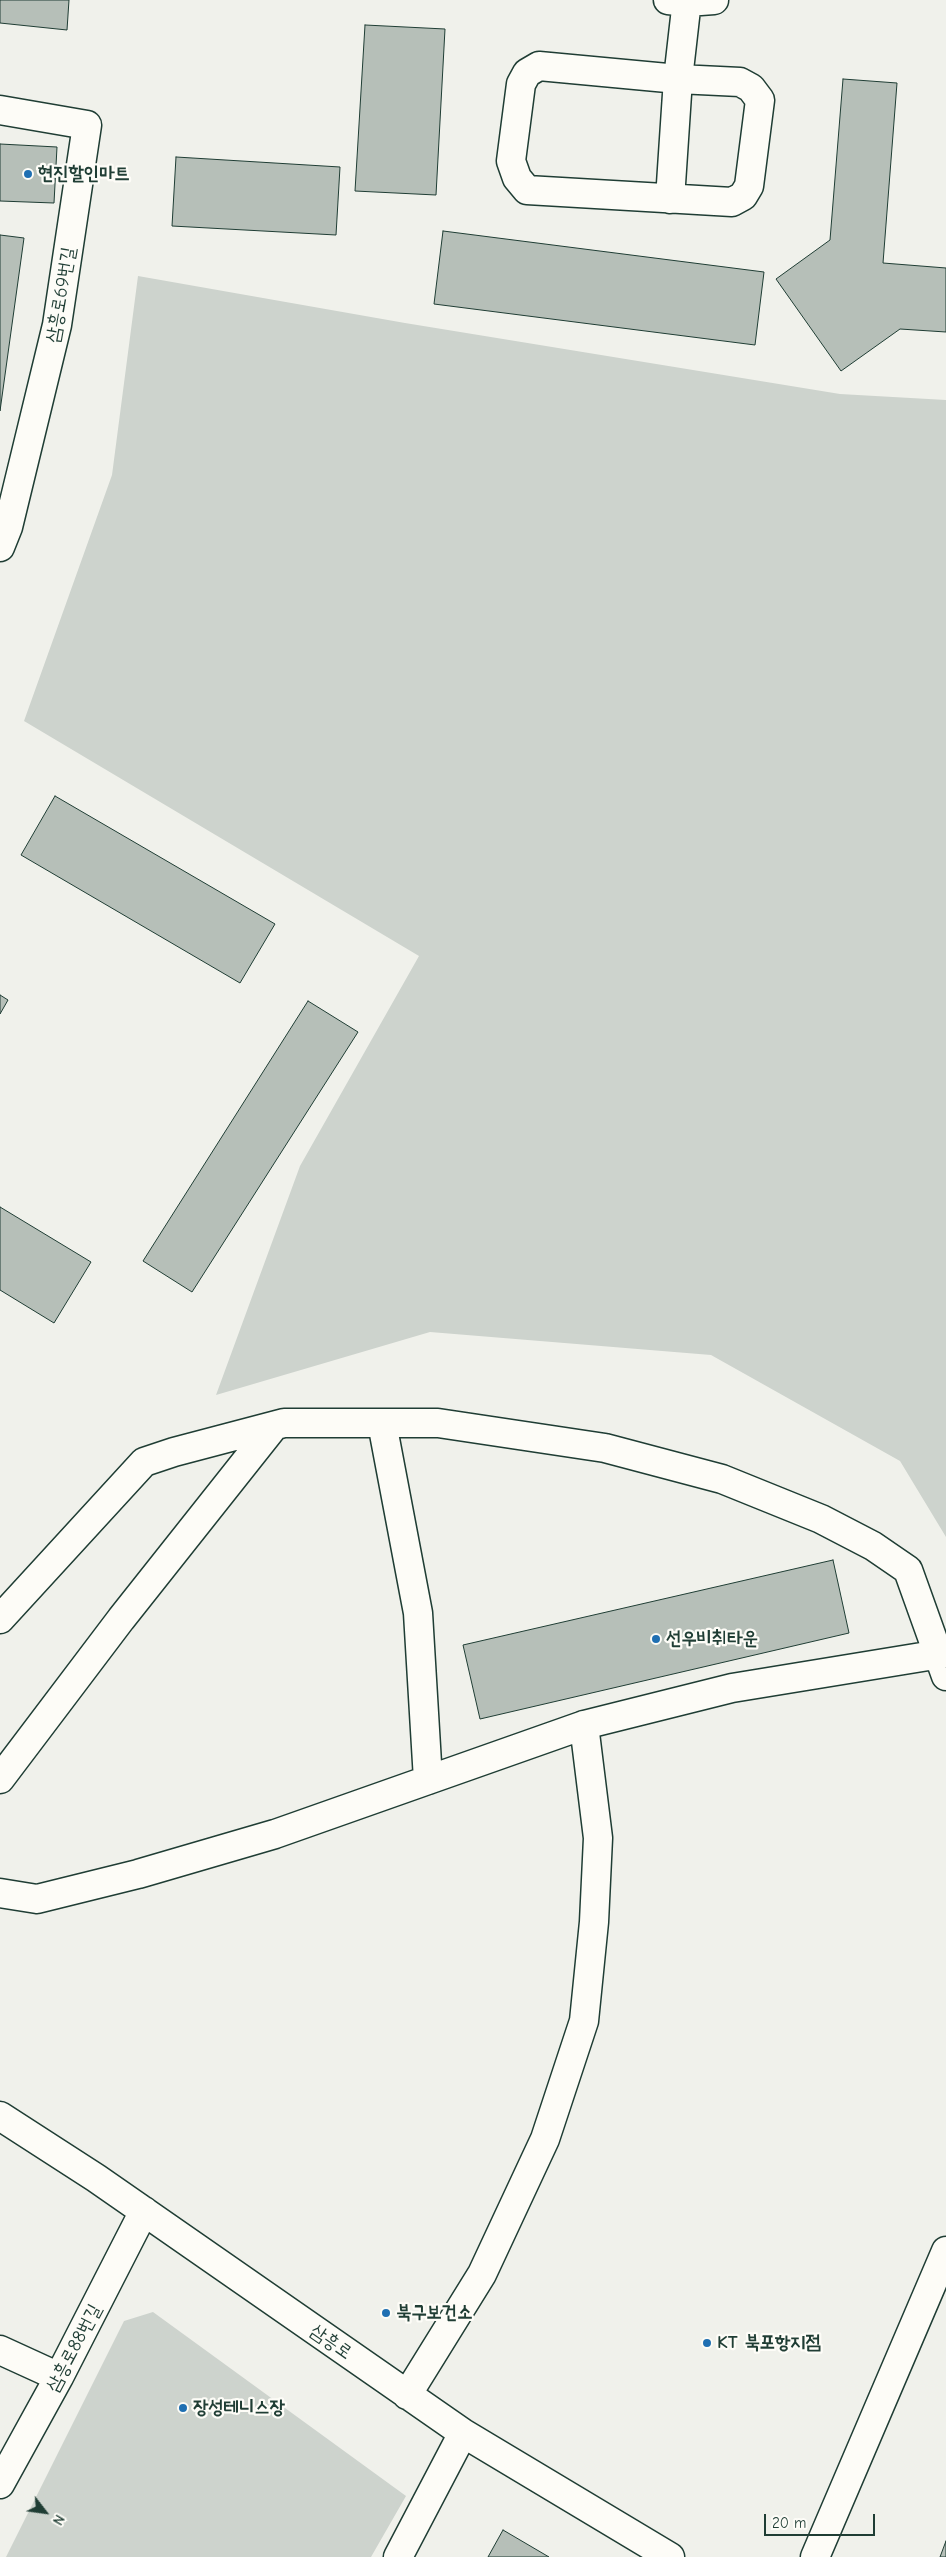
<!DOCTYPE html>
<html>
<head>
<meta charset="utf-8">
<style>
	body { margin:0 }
	#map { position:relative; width:946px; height:2557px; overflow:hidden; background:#f0f1eb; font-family:"Comic Neue",sans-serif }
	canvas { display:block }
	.north { position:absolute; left:20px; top:2487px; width:50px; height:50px; -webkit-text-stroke:4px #fdfcf7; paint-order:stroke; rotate:120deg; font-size:14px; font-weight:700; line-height:20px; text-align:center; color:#1f3d34 }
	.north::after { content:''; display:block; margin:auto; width:18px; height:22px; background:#1f3d34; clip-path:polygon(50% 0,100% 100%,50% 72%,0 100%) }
	.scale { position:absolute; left:764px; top:2514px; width:111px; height:22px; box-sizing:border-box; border:2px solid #1f3d34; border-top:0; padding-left:6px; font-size:15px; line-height:18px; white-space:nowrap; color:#1f3d34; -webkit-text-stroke:4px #fdfcf7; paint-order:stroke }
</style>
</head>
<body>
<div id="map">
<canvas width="946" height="2557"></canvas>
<div class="north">N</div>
<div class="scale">20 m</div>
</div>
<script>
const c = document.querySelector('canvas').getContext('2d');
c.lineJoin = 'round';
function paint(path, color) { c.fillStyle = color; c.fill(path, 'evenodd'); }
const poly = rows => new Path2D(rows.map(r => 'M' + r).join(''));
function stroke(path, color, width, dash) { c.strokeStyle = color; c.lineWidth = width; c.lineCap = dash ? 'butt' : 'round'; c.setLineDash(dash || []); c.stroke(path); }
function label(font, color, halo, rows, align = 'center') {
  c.font = font + ' "Comic Neue","Poor Story",sans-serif'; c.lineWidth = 4.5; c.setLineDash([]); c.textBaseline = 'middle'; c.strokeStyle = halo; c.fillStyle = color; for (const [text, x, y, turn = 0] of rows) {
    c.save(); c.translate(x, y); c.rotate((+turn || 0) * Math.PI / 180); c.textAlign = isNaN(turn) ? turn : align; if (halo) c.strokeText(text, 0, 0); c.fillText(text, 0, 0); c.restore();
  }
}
const green = poly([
	[138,276,405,323,840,394,946,400,946,1537,900,1461,711,1355,430,1332,216,1395,300,1166,419,956,24,721,112,475],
	[153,2312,406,2496,371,2557,6,2557,124,2321]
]);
const building = poly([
	[0,0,69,0,67,30,0,23,0,0],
	[365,25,445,29,436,195,355,191,365,25],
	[843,79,897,83,883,263,946,268,946,332,900,329,841,371,776,279,830,240,843,79],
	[0,144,57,147,54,203,0,201,0,144],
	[176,157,340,167,336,235,172,226,176,157],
	[443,231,764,272,755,345,434,304,443,231],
	[0,235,24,238,0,411,0,235],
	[55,796,275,924,240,983,21,855,55,796],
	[0,995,8,1000,0,1014,0,995],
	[308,1001,358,1032,192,1292,143,1261,308,1001],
	[0,1207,91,1262,54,1323,0,1290,0,1207],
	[833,1560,849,1633,480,1719,463,1645,833,1560],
	[503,2530,549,2557,488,2557,503,2530],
	[946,2541,946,2557,940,2557,946,2541]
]);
const minor = poly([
	[668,0,687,2,714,0],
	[539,66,678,79,740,82,751,88,760,100,749,186,743,196,732,202,527,190,517,178,511,161,521,84,527,73,539,66],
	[0,110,87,125,57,325,8,527,0,547],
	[670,199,678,79,687,0],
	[382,1423,418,1613,428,1780],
	[0,1619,144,1462,174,1452,284,1423,438,1423,605,1448,722,1479,821,1519,873,1546,908,1570,946,1676],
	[0,1779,121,1619,274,1426],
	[0,1893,37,1899,138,1874,275,1834,584,1725,732,1688,946,1653],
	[0,2116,96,2178,463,2433,670,2557],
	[0,2350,59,2377],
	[407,2395,482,2274,545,2139,584,2021,594,1922,598,1838,584,1725],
	[0,2484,59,2377,144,2211],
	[398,2557,463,2433],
	[815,2557,946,2251]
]);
const markers = [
	[28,174,5,"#1f6fb2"],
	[656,1639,5,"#1f6fb2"],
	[386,2313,5,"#1f6fb2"],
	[707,2343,5,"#1f6fb2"],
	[183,2408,5,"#1f6fb2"]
];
const poiNames = [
	["현진할인마트",38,174],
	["선우비취타운",666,1639],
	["북구보건소",396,2313],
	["KT 북포항지점",717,2343],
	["장성테니스장",193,2408]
];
const streetNames = [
	["삼흥로69번길",61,295,-80],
	["삼흥로",331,2342,35],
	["삼흥로88번길",74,2348,-62]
];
paint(green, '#cdd3cd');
paint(building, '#b6bfb8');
stroke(building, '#1f3d34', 1);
stroke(minor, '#1f3d34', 31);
stroke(minor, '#fdfcf7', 28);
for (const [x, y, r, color] of markers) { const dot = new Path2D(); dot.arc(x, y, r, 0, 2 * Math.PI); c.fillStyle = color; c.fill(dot); stroke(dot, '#fdfcf7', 2); }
label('bold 19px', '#1f3d34', '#fdfcf7', poiNames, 'left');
label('19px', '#1f3d34', '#fdfcf7', streetNames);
</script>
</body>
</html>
